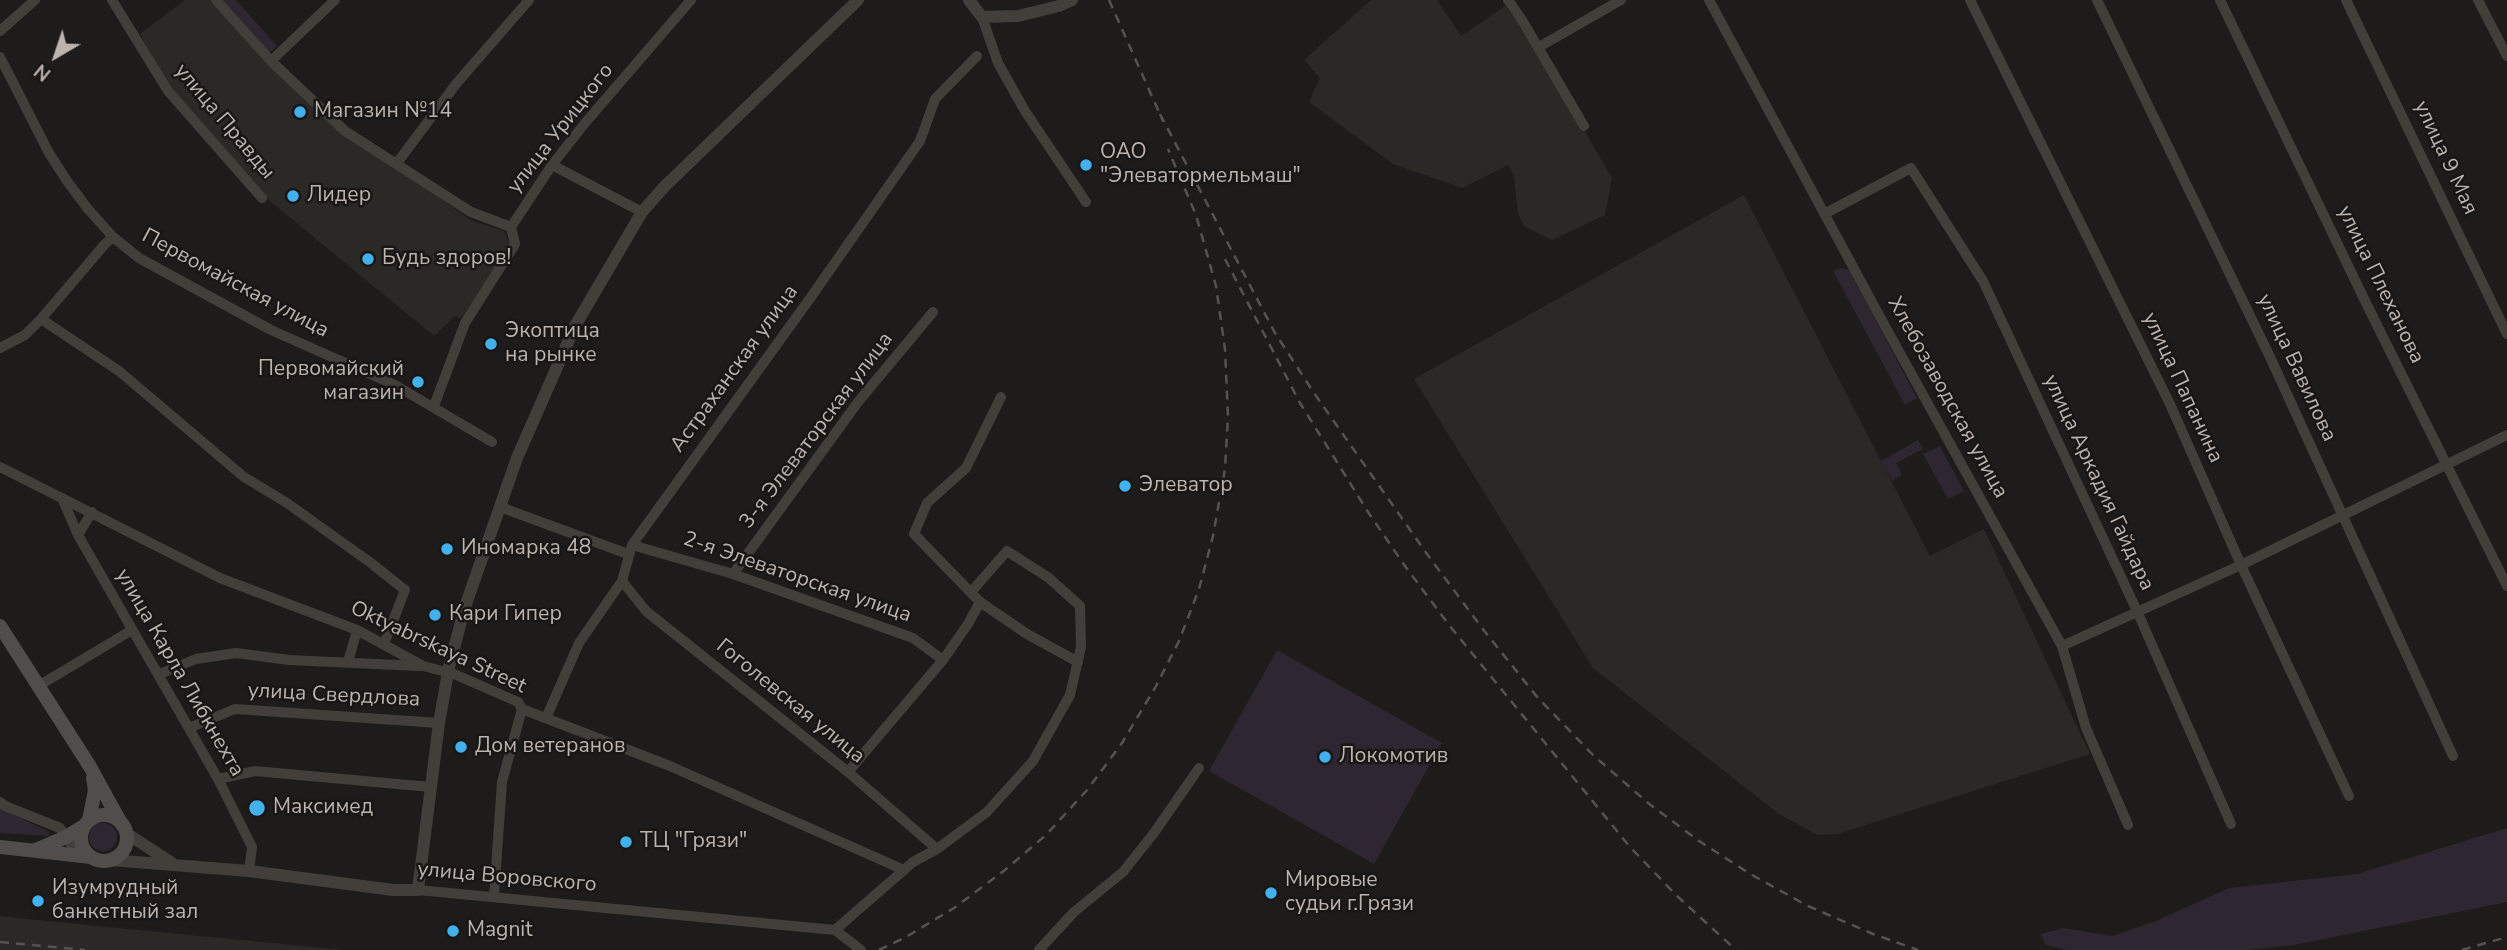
<!DOCTYPE html>
<html>
<head>
<meta charset="utf-8">
<style>
	body { margin:0 }
	#map { position:relative; width:2507px; height:950px; overflow:hidden; background:#1d1c1a; font-family:"Nunito Sans",sans-serif }
	canvas { display:block }
	.north { position:absolute; left:21px; top:21px; width:70px; height:70px; -webkit-text-stroke:5px #181715; paint-order:stroke; rotate:219deg; font-size:19px; font-weight:700; line-height:28px; text-align:center; color:#bcb3ad }
	.north::after { content:''; display:block; margin:auto; width:24px; height:32px; background:#bcb3ad; clip-path:polygon(50% 0,100% 100%,50% 72%,0 100%) }
</style>
</head>
<body>
<div id="map">
<canvas width="2507" height="950"></canvas>
<div class="north">N</div>
</div>
<script>
const c = document.querySelector('canvas').getContext('2d');
c.lineJoin = 'round';
function paint(path, color) { c.fillStyle = color; c.fill(path, 'evenodd'); }
const poly = rows => new Path2D(rows.map(r => 'M' + r).join(''));
function stroke(path, color, width, dash) { c.strokeStyle = color; c.lineWidth = width; c.lineCap = dash ? 'butt' : 'round'; c.setLineDash(dash || []); c.stroke(path); }
function label(font, color, halo, rows, align = 'center') {
  c.font = font + ' "Nunito Sans",sans-serif'; c.lineWidth = 5; c.setLineDash([]); c.textBaseline = 'middle'; c.strokeStyle = halo; c.fillStyle = color; for (const [text, x, y, turn = 0] of rows) {
    c.save(); c.translate(x, y); c.rotate((+turn || 0) * Math.PI / 180); c.textAlign = isNaN(turn) ? turn : align; if (halo) c.strokeText(text, 0, 0); c.fillText(text, 0, 0); c.restore();
  }
}
const built = poly([
	[185,0,213,0,268,62,397,167,472,221,504,231,511,247,492,279,460,319,455,316,434,336,265,197,170,92,140,34],
	[1371,0,1437,0,1461,36,1505,6,1533,42,1612,178,1605,215,1552,240,1524,226,1518,213,1514,176,1508,165,1462,188,1393,164,1309,102,1320,78,1304,60],
	[1744,195,1930,556,1984,529,2090,754,1837,834,1818,835,1779,814,1593,668,1414,379],
	[0,916,56,922,344,950,0,950]
]);
const green = poly([
	[223,0,236,0,277,46,269,53],
	[1841,268,1849,270,1917,398,1905,405,1833,271],
	[1918,440,1923,449,1896,463,1902,475,1892,481,1881,461],
	[1940,446,1964,491,1948,499,1923,454],
	[1277,650,1442,743,1374,864,1209,771],
	[0,808,49,832,49,836,0,833],
	'89 837a14 14 0 1 1 28 0a14 14 0 1 1-28 0Z',
	[2507,828,2507,902,2294,945,2248,950,2066,950,2046,945,2040,934,2064,928,2112,936,2156,921,2229,888,2357,874]
]);
const minor = poly([
	[112,0,168,91,262,198],
	[216,0,271,61,345,131,471,212,511,227],
	[1508,0,1522,20,1584,126],
	[1709,0,1886,328,2062,646,2086,728,2128,825],
	[1970,0,2170,404,2241,565,2349,796],
	[2097,0,2270,357,2453,756],
	[2220,0,2368,307,2507,586],
	[2346,0,2507,334],
	[2478,0,2507,56],
	[982,17,998,63,1025,111,1086,202],
	[0,31,35,0],
	[1539,47,1621,0],
	[0,57,49,153,67,181,88,209,113,237,139,258,271,330,395,385,492,442],
	[271,61,335,0],
	[397,163,456,84,529,0],
	[552,165,642,212],
	[1826,213,1911,168,1983,281,2137,611,2231,824],
	[41,319,119,371,244,477,287,503,371,563,405,590,384,644],
	[0,348,25,335,41,319,105,244,113,237],
	[1001,397,966,468,927,503,914,534,980,602,1027,634,1078,662],
	[434,406,465,323,515,244,511,227,552,165,585,123,691,0],
	[0,467,220,578,357,630,423,666,454,674,518,702,522,709,670,766,904,870],
	[62,498,78,535,92,512],
	[500,507,628,554],
	[78,535,218,779,252,847,249,871],
	[632,545,733,574,913,638,943,660],
	[733,574,858,402,933,312],
	[622,581,646,611,848,772,937,849],
	[2062,646,2241,565,2507,435],
	[348,662,357,630],
	[160,674,196,659,236,653,289,660,419,666],
	[37,684,45,682,132,630],
	[546,718,579,643,622,581,632,545,811,297,920,141,935,99,977,56],
	[189,728,235,709,439,723],
	[848,772,943,660,968,624,980,602],
	[218,779,255,771,430,787],
	[0,802,5,806,60,828,78,855],
	[418,890,835,930],
	[494,896,502,782,522,709],
	[835,930,913,862,937,849,987,812,1033,761,1070,695,1081,647,1080,606,1049,578,1007,551,971,592],
	[835,930,861,950],
	[1039,950,1074,912,1123,872,1154,833,1199,768]
]);
const tertiary = poly([
	[969,0,982,17,1018,16,1059,6,1072,0],
	[126,833,172,863],
	[110,860,249,871,393,890,418,890,439,723,449,667,465,607,517,458,575,326,642,212,664,187,858,0]
]);
const secondary = poly([
	[0,626,89,765,122,825],
	'81 838a23 23 0 1 1 46 0a23 23 0 1 1-46 0Z',
	[89,820,95,790,93,778],
	[0,847,91,857],
	[36,850,66,837,84,826]
]);
const rail = poly([
	[1109,0,1163,121],
	[1160,114,1275,333,1314,393,1427,554,1482,628,1538,698,1593,755,1648,803,1699,841,1752,875,1808,906,1873,934,1918,950],
	[1225,259,1300,403,1370,515,1405,566,1449,625,1630,847,1677,896,1736,950],
	[0,942,85,950],
	[879,950,906,937,954,908,1005,870,1046,835,1088,789,1122,743,1155,688,1179,641,1199,589,1213,536,1225,469,1228,416,1225,349,1216,286,1196,215,1168,149],
	[2462,950,2507,937]
]);
const markers = [
	[300,112,7,"#42b0ed"],
	[1086,165,7,"#42b0ed"],
	[293,196,7,"#42b0ed"],
	[368,259,7,"#42b0ed"],
	[491,344,7,"#42b0ed"],
	[418,382,7,"#42b0ed"],
	[1125,486,7,"#42b0ed"],
	[447,549,7,"#42b0ed"],
	[435,615,7,"#42b0ed"],
	[461,747,7,"#42b0ed"],
	[1325,757,7,"#42b0ed"],
	[257,808,9,"#42b0ed"],
	[626,842,7,"#42b0ed"],
	[1271,893,7,"#42b0ed"],
	[38,901,7,"#42b0ed"],
	[453,931,7,"#42b0ed"]
];
const poiNames = [
	["Магазин №14",314,112],
	["ОАО",1100,153],
	["\"Элеватормельмаш\"",1100,177],
	["Лидер",307,196],
	["Будь здоров!",382,259],
	["Экоптица",505,332],
	["на рынке",505,356],
	["Первомайский",404,370,"right"],
	["магазин",404,394,"right"],
	["Элеватор",1139,486],
	["Иномарка 48",461,549],
	["Кари Гипер",449,615],
	["Дом ветеранов",475,747],
	["Локомотив",1339,757],
	["Максимед",273,808],
	["ТЦ \"Грязи\"",640,842],
	["Мировые",1285,881],
	["судьи г.Грязи",1285,905],
	["Изумрудный",52,889],
	["банкетный зал",52,913],
	["Magnit",467,931]
];
const streetNames = [
	["улица Правды",224,122,50],
	["улица Урицкого",561,129,-52],
	["улица 9 Мая",2445,158,65],
	["Первомайская улица",235,284,28],
	["улица Плеханова",2380,285,64],
	["улица Вавилова",2296,368,65],
	["Астраханская улица",735,369,-54],
	["улица Папанина",2182,388,65],
	["Хлебозаводская улица",1947,398,61],
	["3-я Элеваторская улица",817,431,-53],
	["улица Аркадия Гайдара",2098,483,65],
	["2-я Элеваторская улица",797,578,19],
	["Oktyabrskaya Street",438,648,25],
	["улица Карла Либкнехта",179,673,60],
	["улица Свердлова",334,696,3],
	["Гоголевская улица",790,702,39],
	["улица Воровского",507,878,5]
];
paint(built, '#2a2926');
paint(green, '#2e2630');
stroke(minor, '#423f3b', 10);
stroke(tertiary, '#423f3b', 12);
stroke(secondary, '#514d4a', 14);
stroke(rail, '#56524f', 2.5, [9, 7]);
for (const [x, y, r, color] of markers) { const dot = new Path2D(); dot.arc(x, y, r, 0, 2 * Math.PI); c.fillStyle = color; c.fill(dot); stroke(dot, '#181715', 2.5); }
label('21px', '#bcb3ad', '#181715', poiNames, 'left');
label('21px', '#bcb3ad', '#181715', streetNames);
</script>
</body>
</html>
